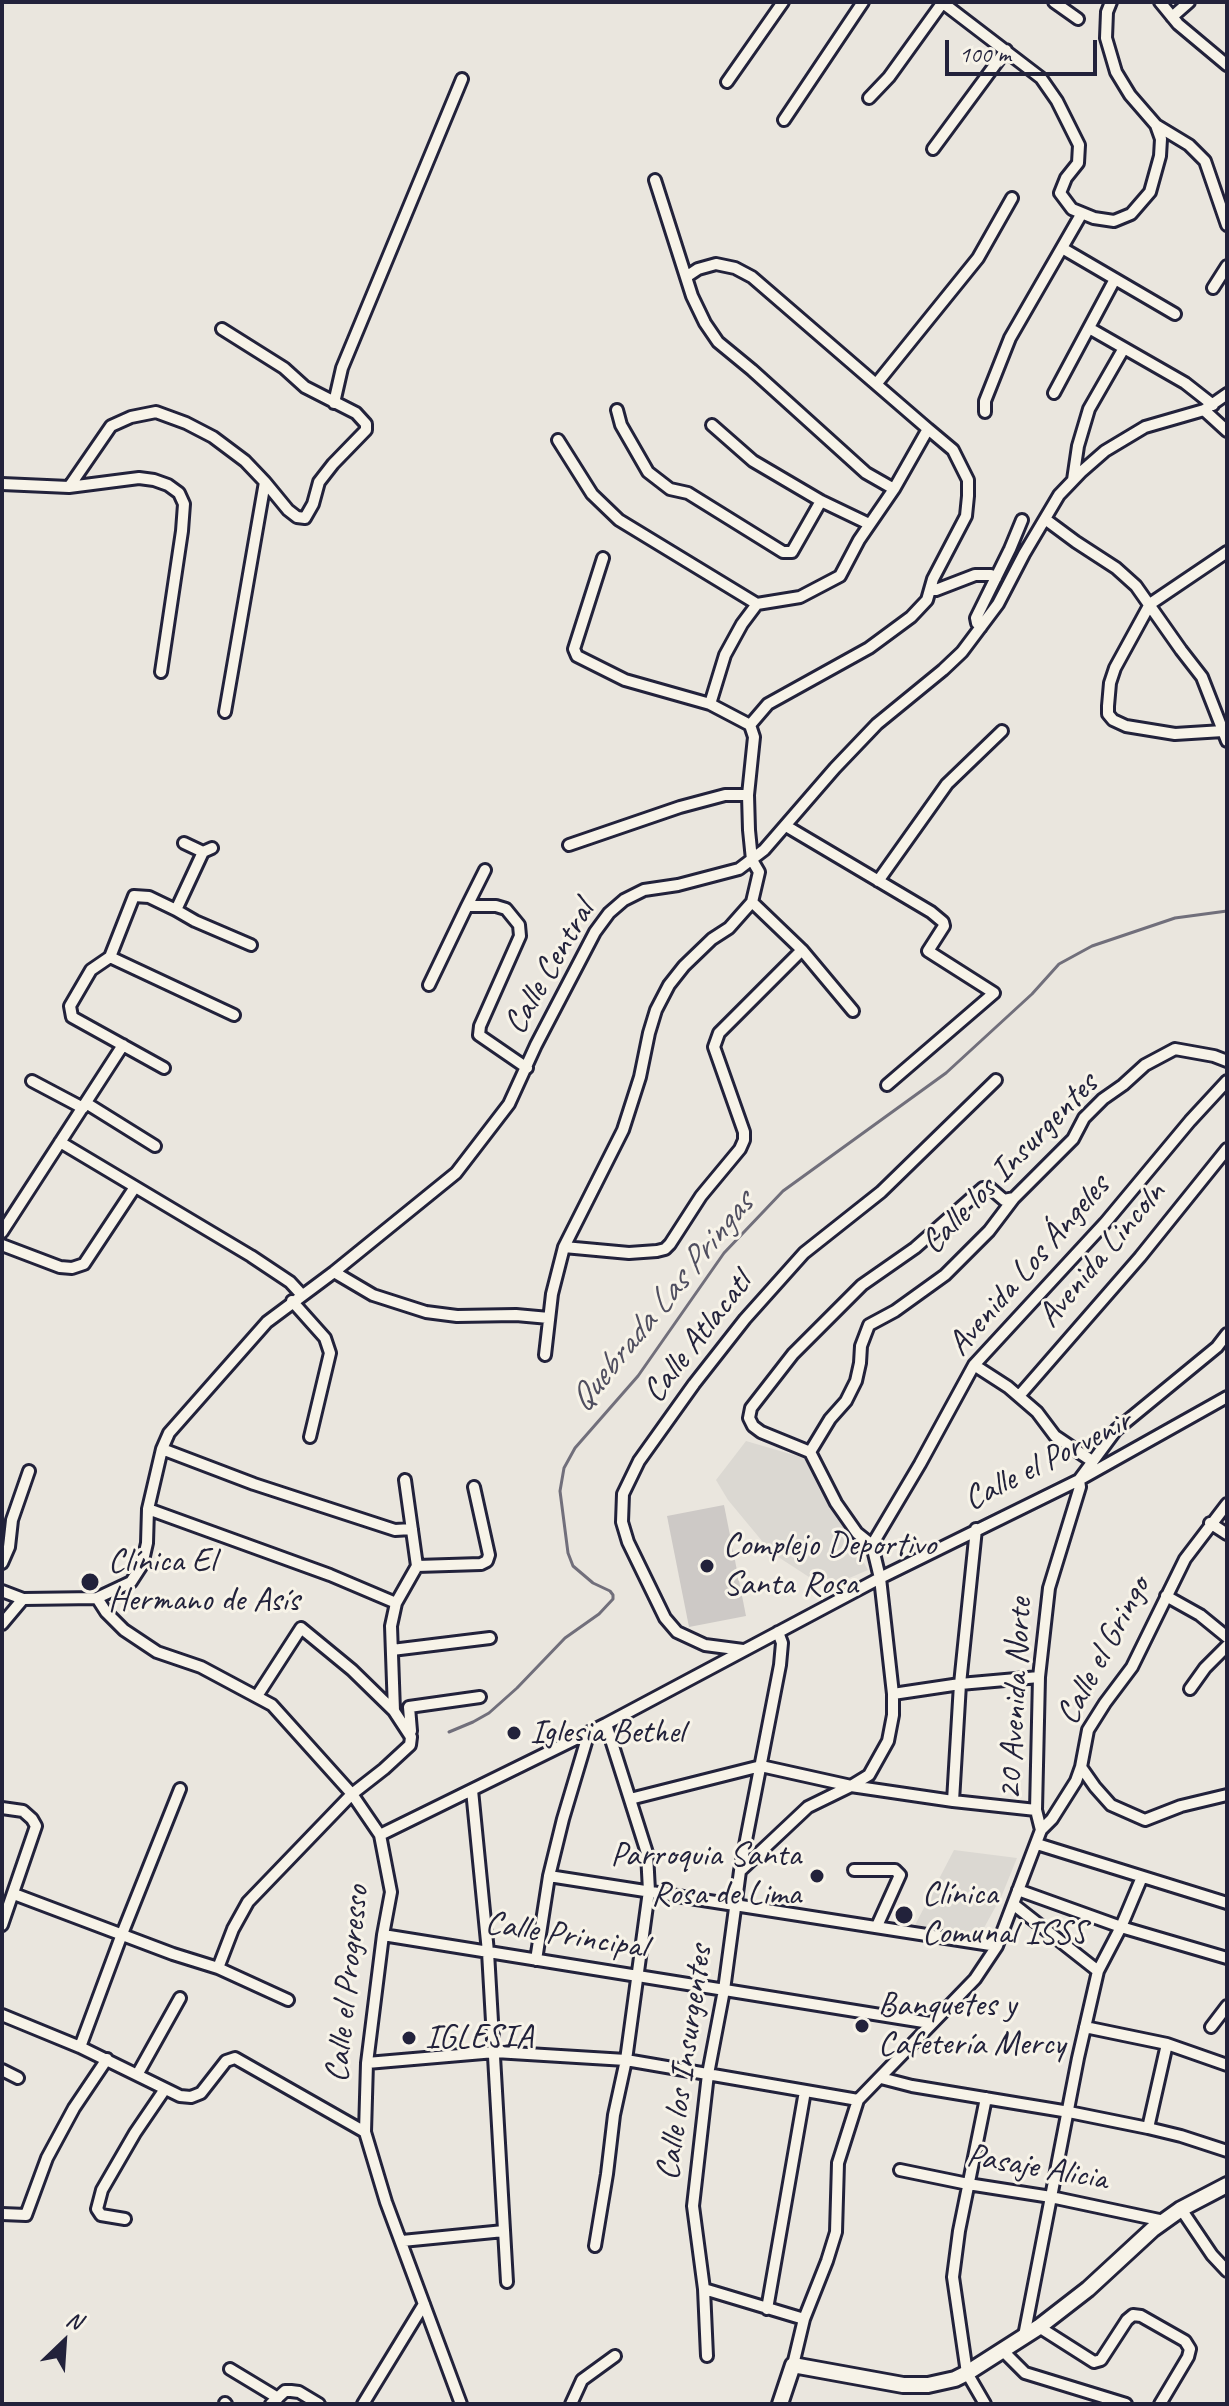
<!DOCTYPE html>
<html>
<head>
<meta charset="utf-8">
<style>
	body { margin:0 }
	#map { position:relative; width:1229px; height:2406px; overflow:hidden; background:#eae6de; font-family:Caveat,sans-serif }
	canvas { display:block }
	.frame { position:absolute; inset:0; border:4px solid #22223b; pointer-events:none }
	.north { position:absolute; left:24px; top:2302px; width:80px; height:80px; -webkit-text-stroke:6px #f7f3e8; paint-order:stroke; rotate:25deg; font-size:22px; font-weight:700; line-height:32px; text-align:center; color:#22223b }
	.north::after { content:''; display:block; margin:auto; width:28px; height:36px; background:#22223b; clip-path:polygon(50% 0,100% 100%,50% 72%,0 100%) }
	.scale { position:absolute; left:945px; top:40px; width:152px; height:36px; box-sizing:border-box; border:4px solid #22223b; border-top:0; padding-left:10px; font-size:24px; line-height:28px; white-space:nowrap; color:#22223b; -webkit-text-stroke:6px #f7f3e8; paint-order:stroke }
</style>
</head>
<body>
<div id="map">
<canvas width="1229" height="2406"></canvas>
<div class="frame"></div>
<div class="north">N</div>
<div class="scale">100 m</div>
</div>
<script>
const c = document.querySelector('canvas').getContext('2d');
c.lineJoin = 'round';
function paint(path, color) { c.fillStyle = color; c.fill(path, 'evenodd'); }
const poly = rows => new Path2D(rows.map(r => 'M' + r).join(''));
function stroke(path, color, width, dash) { c.strokeStyle = color; c.lineWidth = width; c.lineCap = dash ? 'butt' : 'round'; c.setLineDash(dash || []); c.stroke(path); }
function label(font, color, halo, rows, align = 'center') {
  c.font = font + ' Caveat,sans-serif'; c.lineWidth = 6; c.setLineDash([]); c.textBaseline = 'middle'; c.strokeStyle = halo; c.fillStyle = color; for (const [text, x, y, turn = 0] of rows) {
    c.save(); c.translate(x, y); c.rotate((+turn || 0) * Math.PI / 180); c.textAlign = isNaN(turn) ? turn : align; if (halo) c.strokeText(text, 0, 0); c.fillText(text, 0, 0); c.restore();
  }
}
const built = poly([
	[746,1441,804,1458,868,1570,826,1588,772,1553,728,1500,716,1480],
	[954,1850,1017,1858,1002,1895,979,1937,914,1927]
]);
const green = poly([
	[724,1505,746,1616,689,1627,667,1516]
]);
const stream = poly([
	[449,1732,473,1722,489,1713,517,1688,565,1638,599,1614,613,1599,613,1595,610,1591,593,1583,573,1566,568,1553,560,1491,564,1468,575,1448,638,1376,724,1253,783,1191,946,1073,1032,994,1059,964,1092,946,1175,918,1227,911]
]);
const street = poly([
	[1054,2,1078,19],
	[1160,2,1178,24,1227,65],
	[943,3,1041,78,1057,101,1079,145,1078,163,1066,178,1060,193,1072,209,1094,218,1114,221,1131,214,1150,192,1160,156,1161,139,1156,125,1130,95,1116,72,1106,38,1107,12,1111,2],
	[1172,17,1189,2],
	[727,82,783,2],
	[869,98,889,77,943,2],
	[784,120,863,2],
	[1156,125,1189,145,1205,161,1227,225],
	[933,149,1006,50],
	[655,180,692,296,705,323,718,342,752,370,866,473,894,489],
	[1062,248,1175,314],
	[686,277,698,269,716,264,735,268,752,277,928,429,894,489,859,540,840,576,800,597,757,604,742,624,725,655,710,704],
	[1213,288,1227,266],
	[1089,328,1185,383,1213,405],
	[222,329,284,368,305,387,356,413,366,424,366,430,333,464,319,482,313,504,305,518,297,517,288,510,265,482],
	[877,383,978,258,1012,198],
	[1054,393,1115,279],
	[334,403,342,368,462,79],
	[617,410,621,425,648,472,670,489,688,493,783,552,792,552,821,501],
	[1204,410,1227,431],
	[985,412,985,401,1010,338,1082,213],
	[712,425,753,461,821,501,869,524],
	[558,440,592,494,619,520,757,604],
	[1073,480,1078,446,1089,409,1124,348],
	[2,484,69,487,139,478,154,480,168,485,179,493,184,504,182,531,161,672],
	[69,487,111,426,131,417,156,412,186,423,213,437,245,461,265,482,225,712],
	[1045,519,1076,542,1116,568,1136,586,1181,650,1202,677,1227,741],
	[930,590,936,590,975,575,991,575,996,578],
	[981,627,977,623,976,618,1010,549,1022,520],
	[750,725,768,704,869,648,911,617,927,600,933,579,966,516,968,496,968,480,953,450,928,429],
	[1223,731,1175,734,1126,726,1113,720,1108,714,1108,706,1110,683,1115,668,1150,604,1227,552],
	[786,826,931,912,943,922,944,926,928,951,994,993,887,1085],
	[184,843,203,852],
	[569,845,680,807,725,795,748,795],
	[878,881,947,784,1002,731],
	[752,902,802,950,853,1011],
	[467,906,485,870],
	[176,910,195,921,251,945],
	[110,957,234,1015],
	[429,985,467,906,496,906,506,909,519,925,520,936,480,1026,479,1035,527,1068],
	[164,1068,72,1017,70,1006,91,970,110,957,134,896,149,897,176,910,203,852,212,848],
	[32,1081,83,1108],
	[86,1103,155,1146],
	[60,1142,251,1256,290,1282,302,1295],
	[2,1232,123,1045],
	[2,1245,60,1267,72,1268,84,1264,135,1187],
	[564,1247,629,1253,657,1251,665,1249,670,1244,701,1196,740,1149,744,1140,744,1132,714,1047,719,1033,802,950],
	[334,1272,373,1295,426,1312,457,1316,516,1315,549,1318],
	[292,1301,325,1338,330,1353,310,1437],
	[545,1355,552,1294,564,1247,623,1130,640,1077,649,1033,656,1010,669,985,684,966,712,939,729,928,752,902,759,872,752,860,749,830,748,795,754,737,750,725,710,704,625,680,577,656,574,649,603,558],
	[974,1365,1008,1387,1037,1412,1055,1436,1092,1461],
	[1019,1396,1140,1257,1227,1149],
	[162,1449,254,1484,395,1530,412,1529],
	[810,1452,761,1432,753,1426,749,1418,751,1408,793,1354,862,1285,915,1248,983,1188,990,1188,1004,1200,1014,1198],
	[148,1509,330,1575,396,1603],
	[1210,1523,1227,1534],
	[872,1545,920,1464,974,1365,1105,1223,1190,1121,1227,1081],
	[2,1563,9,1547,12,1520,29,1471],
	[417,1566,481,1564,487,1561,489,1555,474,1487],
	[2,1591,23,1599],
	[1166,1596,1200,1615,1227,1637],
	[97,1598,106,1612,124,1630,157,1652,201,1667,272,1705,352,1794,380,1835,391,1892,383,1935,367,2063,365,2132,386,2202,461,2404],
	[2,1624,23,1599,97,1598,131,1582,142,1565,147,1543,148,1509,162,1449,169,1433,267,1322,334,1272,456,1173,509,1104,536,1045,595,932,609,913,624,900,644,890,678,885,739,869,764,850,835,768,877,724,943,670,962,652,998,604,1024,554,1059,495,1081,472,1105,451,1145,427,1204,410,1227,394],
	[392,1650,490,1638],
	[743,1650,705,1645,677,1632,665,1618,628,1542,622,1522,623,1494,639,1461,694,1384,745,1319,804,1253,881,1192,996,1080],
	[1190,1689,1205,1668,1227,1646],
	[893,1694,960,1684,1039,1677],
	[257,1696,301,1628,352,1670,394,1711],
	[411,1731,409,1707,480,1697],
	[1081,1767,1095,1787,1111,1805,1145,1820,1181,1806,1227,1795],
	[472,1790,488,1952,507,2282],
	[630,1799,761,1766,851,1786,869,1775,888,1741,893,1715,893,1694,880,1578,872,1545,857,1533,836,1503,810,1452,830,1419,846,1401,856,1381,860,1363,861,1346,869,1325,895,1311,945,1275,989,1231,1014,1198,1073,1139,1084,1118,1103,1099,1123,1085,1145,1065,1175,1049,1214,1056,1227,1061],
	[953,1801,960,1684,976,1529],
	[2,1808,23,1811,32,1819,36,1826,2,1925],
	[1041,1830,1036,1810,1039,1677,1049,1588,1080,1487,1079,1480,1116,1430,1217,1347,1227,1334],
	[380,1835,606,1724,880,1578,1079,1480,1227,1397],
	[1037,1844,1227,1903],
	[854,1870,895,1870,900,1875,877,1926],
	[740,1871,780,1665,782,1643,778,1632],
	[549,1876,997,1946],
	[1018,1890,1121,1927,1227,1958],
	[14,1894,173,1954,218,1968,288,2000],
	[1013,1904,1098,1971],
	[383,1935,930,2023],
	[536,1960,549,1876,563,1819,589,1732],
	[218,1968,233,1929,248,1902,352,1794,384,1769,410,1745,411,1737,394,1711,391,1626,396,1603,417,1566,405,1480],
	[2,2015,80,2047,180,2096,191,2097,201,2093,226,2061,235,2058,365,2132],
	[1085,2027,1167,2044,1227,2065],
	[1211,2027,1227,2006],
	[80,2047,122,1934,180,1789],
	[367,2063,495,2052,626,2060,858,2100],
	[2,2070,18,2078],
	[137,2075,180,1998],
	[881,2078,912,2086,1069,2112,1148,2128,1181,2136,1227,2151],
	[1148,2128,1167,2044],
	[900,2170,968,2184,1051,2197,1164,2221],
	[1181,2209,1212,2255,1227,2271],
	[2,2214,26,2215,47,2158,74,2108,107,2059],
	[125,2219,101,2215,97,2209,102,2190,135,2133,165,2089],
	[402,2241,504,2231],
	[595,2246,607,2174,614,2115,626,2060,649,1891,647,1853,606,1724],
	[704,2289,804,2319],
	[767,2309,805,2091],
	[1039,2327,1094,2362,1101,2360,1127,2320,1133,2315,1141,2316,1185,2341,1190,2349,1188,2357,1160,2404],
	[1024,2336,1078,2058,1098,1971,1121,1927,1142,1877],
	[1003,2351,1025,2373,1126,2404],
	[707,2356,704,2289,693,2206,708,2074,724,1990,740,1871,808,1807,851,1786,953,1801,1036,1810],
	[793,2365,804,2319,827,2261,836,2232,838,2163,858,2100,975,1979,997,1946,1041,1830,1052,1819,1076,1781,1081,1767,1088,1730,1105,1703,1132,1667,1185,1559,1227,1504],
	[230,2369,278,2398],
	[225,2403,226,2404],
	[271,2404,285,2391,291,2391,299,2392,319,2404],
	[363,2404,424,2304],
	[571,2404,582,2380,615,2356],
	[985,2404,967,2373,953,2277,959,2231,986,2098]
]);
const secondary = poly([
	[780,2404,793,2365,903,2385,928,2385,955,2379,967,2373,1039,2327,1088,2289,1153,2229,1181,2209,1227,2185]
]);
const markers = [
	[707,1566,8,"#22223b"],
	[90,1582,10,"#22223b"],
	[514,1733,8,"#22223b"],
	[817,1876,8,"#22223b"],
	[904,1915,10,"#22223b"],
	[862,2026,8,"#22223b"],
	[409,2038,8,"#22223b"]
];
const streetNames = [
	["Calle Central",550,968,-60],
	["Calle los Insurgentes",1010,1164,-46],
	["Avenida Lincoln",1102,1255,-50],
	["Avenida Los Ángeles",1029,1266,-49],
	["Calle Atlacatl",698,1338,-52],
	["Calle el Porvenir",1048,1461,-27],
	["Calle el Gringo",1104,1651,-62],
	["20 Avenida Norte",1016,1699,-87],
	["Calle Principal",566,1936,9],
	["Calle el Progresso",348,1984,-84],
	["Calle los Insurgentes",685,2063,-82],
	["Pasaje Alicia",1037,2168,10]
];
const poiNames = [
	["Complejo Deportivo",723,1546],
	["Santa Rosa",723,1585],
	["Clínica El",108,1562],
	["Hermano de Asís",108,1601],
	["Iglesia Bethel",530,1733],
	["Parroquia Santa",801,1856,"right"],
	["Rosa de Lima",801,1895,"right"],
	["Clínica",922,1895],
	["Comunal ISSS",922,1934],
	["Banquetes y",878,2006],
	["Cafetería Mercy",878,2045],
	["IGLESIA",425,2038]
];
const waterNames = [
	["Quebrada Las Pringas",662,1303,-51]
];
paint(built, '#dbd8d2');
paint(green, '#cdc9c6');
stroke(stream, '#716f7b', 3);
stroke(street, '#22223b', 16);
stroke(secondary, '#22223b', 20);
stroke(street, '#f7f3e8', 10);
stroke(secondary, '#f7f3e8', 14);
for (const [x, y, r, color] of markers) { const dot = new Path2D(); dot.arc(x, y, r, 0, 2 * Math.PI); c.fillStyle = color; c.fill(dot); stroke(dot, '#f7f3e8', 3); }
label('34px', '#22223b', '#f7f3e8', streetNames);
label('34px', '#22223b', '#f7f3e8', poiNames, 'left');
label('italic 36px', '#504f60', '#f7f3e8', waterNames);
</script>
</body>
</html>
